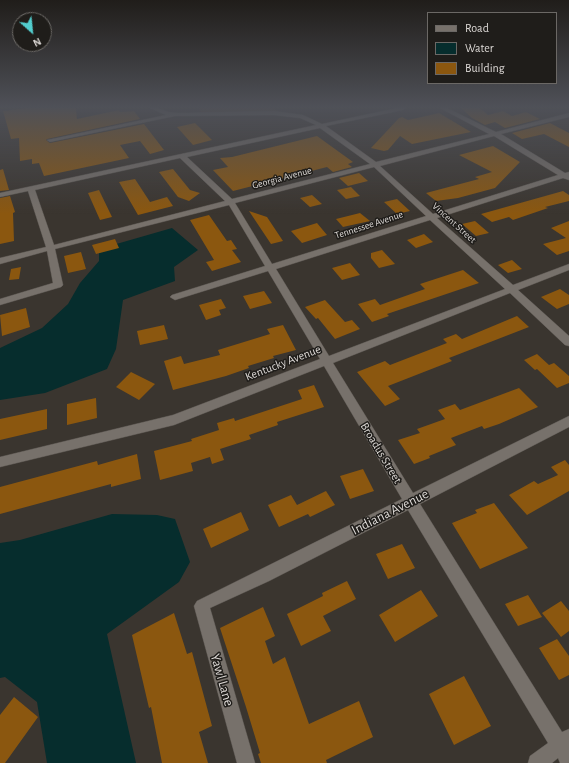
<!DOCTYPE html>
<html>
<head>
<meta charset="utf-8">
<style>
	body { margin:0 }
	#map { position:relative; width:569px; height:763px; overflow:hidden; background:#3a352f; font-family:"Alegreya Sans",sans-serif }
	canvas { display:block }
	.legend { position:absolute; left:427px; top:12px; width:130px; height:72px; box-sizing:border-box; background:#1f1d1a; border:1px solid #6b6865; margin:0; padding:5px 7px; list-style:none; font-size:12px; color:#ddd9d6 }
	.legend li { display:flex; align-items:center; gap:8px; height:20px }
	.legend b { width:20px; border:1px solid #6b6865 }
	.north { position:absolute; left:12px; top:12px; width:40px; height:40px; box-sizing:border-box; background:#1f1d1a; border:1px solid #6b6865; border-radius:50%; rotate:153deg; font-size:11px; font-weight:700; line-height:16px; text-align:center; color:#ddd9d6 }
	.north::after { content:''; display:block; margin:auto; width:14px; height:18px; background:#52cdce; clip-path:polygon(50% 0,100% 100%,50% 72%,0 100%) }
</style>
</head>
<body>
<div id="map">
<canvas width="569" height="763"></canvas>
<ul class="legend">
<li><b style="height:5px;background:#77716b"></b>Road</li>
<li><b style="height:11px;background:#062d2d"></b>Water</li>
<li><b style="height:11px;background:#8b570f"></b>Building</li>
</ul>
<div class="north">N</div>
</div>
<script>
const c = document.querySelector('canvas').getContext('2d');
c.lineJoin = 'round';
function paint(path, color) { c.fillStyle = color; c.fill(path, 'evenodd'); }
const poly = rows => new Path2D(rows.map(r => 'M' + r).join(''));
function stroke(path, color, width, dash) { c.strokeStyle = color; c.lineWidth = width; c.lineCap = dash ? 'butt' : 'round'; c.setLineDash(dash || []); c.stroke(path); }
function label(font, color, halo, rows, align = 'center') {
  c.font = font + ' "Alegreya Sans",sans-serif'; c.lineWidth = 3; c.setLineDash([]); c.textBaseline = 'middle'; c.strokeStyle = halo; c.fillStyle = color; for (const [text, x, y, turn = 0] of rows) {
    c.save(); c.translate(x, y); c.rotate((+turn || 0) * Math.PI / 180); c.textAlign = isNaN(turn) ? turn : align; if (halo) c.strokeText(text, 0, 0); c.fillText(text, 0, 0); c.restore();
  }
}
const green = poly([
	[198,108,274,108,277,111,202,113]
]);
const water = poly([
	[172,228,198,250,174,267,175,281,123,300,116,349,107,369,45,393,0,400,0,348,42,328,68,304,80,283,99,261,99,249],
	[112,514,157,515,175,519,190,562,179,582,107,634,136,763,47,763,37,702,5,677,0,678,0,543,20,540]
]);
const building = poly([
	[26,108,76,108,77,119,119,110,120,112,134,111,140,119,47,139,46,140,50,143,144,124,164,150,150,154,140,141,120,145,129,158,44,176,39,163,32,164,32,159,20,161,19,138,11,139,3,111],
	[461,108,480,108,488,115,503,111,512,116,526,112,540,119,505,128,495,122,485,125,472,118],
	[439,113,471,132,412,144,400,136,388,150,384,151,371,148,399,118,402,117,408,120],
	[195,123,212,140,193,145,177,127],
	[550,123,569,133,569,147,544,134,522,139,512,133],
	[317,136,353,162,348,164,352,167,333,172,327,167,233,191,213,170,228,167,220,158,232,157],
	[493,146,520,162,495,188,458,198,436,201,426,193,479,179,475,177,492,172,459,155],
	[3,169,9,190,0,191,0,170],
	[173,169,190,190,200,193,189,201,178,197,159,172],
	[359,173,368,181,348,186,339,178],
	[135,179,150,202,167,197,173,206,138,215,119,182],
	[351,187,360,196,346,199,337,190],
	[99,190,112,217,100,220,88,193],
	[563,191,569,195,569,201,545,207,548,208,513,220,509,217,492,222,481,214],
	[312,195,322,204,310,207,300,198],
	[10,196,15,212,13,213,14,241,0,244,0,198],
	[397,199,410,211,397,214,384,202],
	[249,211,267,217,283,241,271,244],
	[360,213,370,221,343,227,336,219],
	[209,215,227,241,231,240,237,249,232,250,241,262,212,271,206,262,214,260,190,220],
	[475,221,489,233,476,236,462,224],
	[569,221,569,251,557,255,543,244,566,238,551,228],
	[317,223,327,235,302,243,291,231],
	[424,234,433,242,416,248,407,240],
	[115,239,119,248,96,254,92,245],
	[382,250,395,264,379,268,371,258,371,253],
	[81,252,86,269,68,273,64,256],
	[512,260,522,269,508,273,498,265],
	[350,263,360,275,342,280,332,268],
	[21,267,19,279,9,280,11,269],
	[463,270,479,283,387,314,389,316,372,322,358,304,375,299,380,305,425,289,420,284],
	[560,289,569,295,569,304,557,309,541,297],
	[264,291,272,303,250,309,243,296],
	[221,299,226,308,219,310,221,315,206,320,199,305],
	[325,300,345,322,352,320,360,329,335,339,318,318,316,319,305,307],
	[26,308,30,327,2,336,0,315],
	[517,316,529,327,449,358,452,361,388,386,400,399,385,406,357,372,385,361,390,365,447,343,443,339,456,334,462,339],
	[164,325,168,339,140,345,137,331],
	[283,325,296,350,273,356,274,358,248,366,249,368,226,376,173,390,164,361,181,356,184,364,220,355,218,350,270,334,267,329],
	[537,354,549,365,554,363,569,376,569,383,557,388,537,369,535,370,524,360],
	[131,372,155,384,139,400,116,387],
	[314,385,324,407,277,422,278,425,249,435,251,439,220,449,224,460,212,464,210,457,191,463,193,471,160,480,154,451,192,441,191,439,219,430,217,423,234,418,235,421,302,399,298,390],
	[519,388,538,407,499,424,484,429,482,426,451,438,456,445,429,456,430,458,414,464,398,440,420,433,417,429,445,419,438,410,455,404,460,410],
	[96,398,97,418,67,425,67,404],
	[47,409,47,429,0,440,0,419],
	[137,454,141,479,111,487,111,484,0,514,0,487,97,461,98,465],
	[565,460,569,465,569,491,527,515,509,495,534,481,538,484,558,475,551,467],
	[363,469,374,491,350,499,340,476],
	[326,491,335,505,310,517,308,514,279,527,268,505,291,495,297,505],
	[494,503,528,548,480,569,452,523,477,513,475,510],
	[241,512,249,530,211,548,203,529],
	[402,544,415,568,388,579,376,554],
	[347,581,356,599,323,616,331,631,301,646,287,614,323,596,322,593],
	[421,590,438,616,395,642,379,615],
	[528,595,542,617,518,626,505,604],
	[561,601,569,611,569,631,561,637,542,613],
	[263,607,275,636,265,641,273,664,285,657,309,724,359,701,373,737,326,760,327,763,261,763,258,754,260,753,246,707,220,628],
	[174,613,187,654,192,652,212,726,199,732,208,763,162,763,151,707,149,708,132,635],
	[557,639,569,656,569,675,559,680,539,648],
	[464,676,491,726,454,745,429,694],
	[14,697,38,717,5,763,0,763,0,715]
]);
const minor = poly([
	[150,108,157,108,169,112,178,113,274,111,303,115,322,124,397,108,406,108,403,110,326,126,376,162,489,134,440,108,447,108,496,132,569,113,569,117,501,134,565,173,569,172,569,180,563,178,437,218,513,285,569,264,569,270,518,290,569,336,569,346,565,345,510,293,333,363,413,493,569,416,569,427,420,504,562,732,569,729,569,763,560,763,558,758,552,763,528,763,530,756,548,743,408,510,269,581,210,608,255,763,237,763,194,606,197,601,402,499,324,366,174,425,0,467,0,457,173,415,320,359,268,271,175,300,170,297,172,295,265,266,229,205,55,249,63,285,61,287,0,305,0,299,53,283,47,251,0,264,0,258,46,247,28,191,0,197,0,193,316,125,300,118,274,115,175,116,50,142,47,140,166,115,150,108],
	[320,128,370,164,232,199,187,157,320,128],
	[494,136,558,175,433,214,380,166,494,136],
	[180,158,225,201,54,245,35,190,180,158],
	[374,167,426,216,272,264,235,203,374,167],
	[430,220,505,289,329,356,276,269,430,220]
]);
const farStreetnames = [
	["Georgia Avenue",282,178,-15],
	["Vincent Street",454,223,42],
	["Tennessee Avenue",369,225,-18]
];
const streetNames = [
	["Kentucky Avenue",283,363,-21],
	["Broadus Street",381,453,59]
];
const nearStreetnames = [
	["Indiana Avenue",390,512,-27],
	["Yawl Lane",222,680,74]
];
paint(green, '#61401a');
paint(water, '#062d2d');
paint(building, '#8b570f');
stroke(minor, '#56514c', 1);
paint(minor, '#77716b');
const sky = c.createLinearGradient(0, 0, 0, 214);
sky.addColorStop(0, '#201d1a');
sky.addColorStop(0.5, '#4f5158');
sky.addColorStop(1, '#4f515800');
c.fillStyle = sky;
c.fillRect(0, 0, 569, 214);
label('10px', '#ddd9d6', '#1f1d1a', farStreetnames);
label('12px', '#ddd9d6', '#1f1d1a', streetNames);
label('14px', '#ddd9d6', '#1f1d1a', nearStreetnames);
</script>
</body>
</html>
